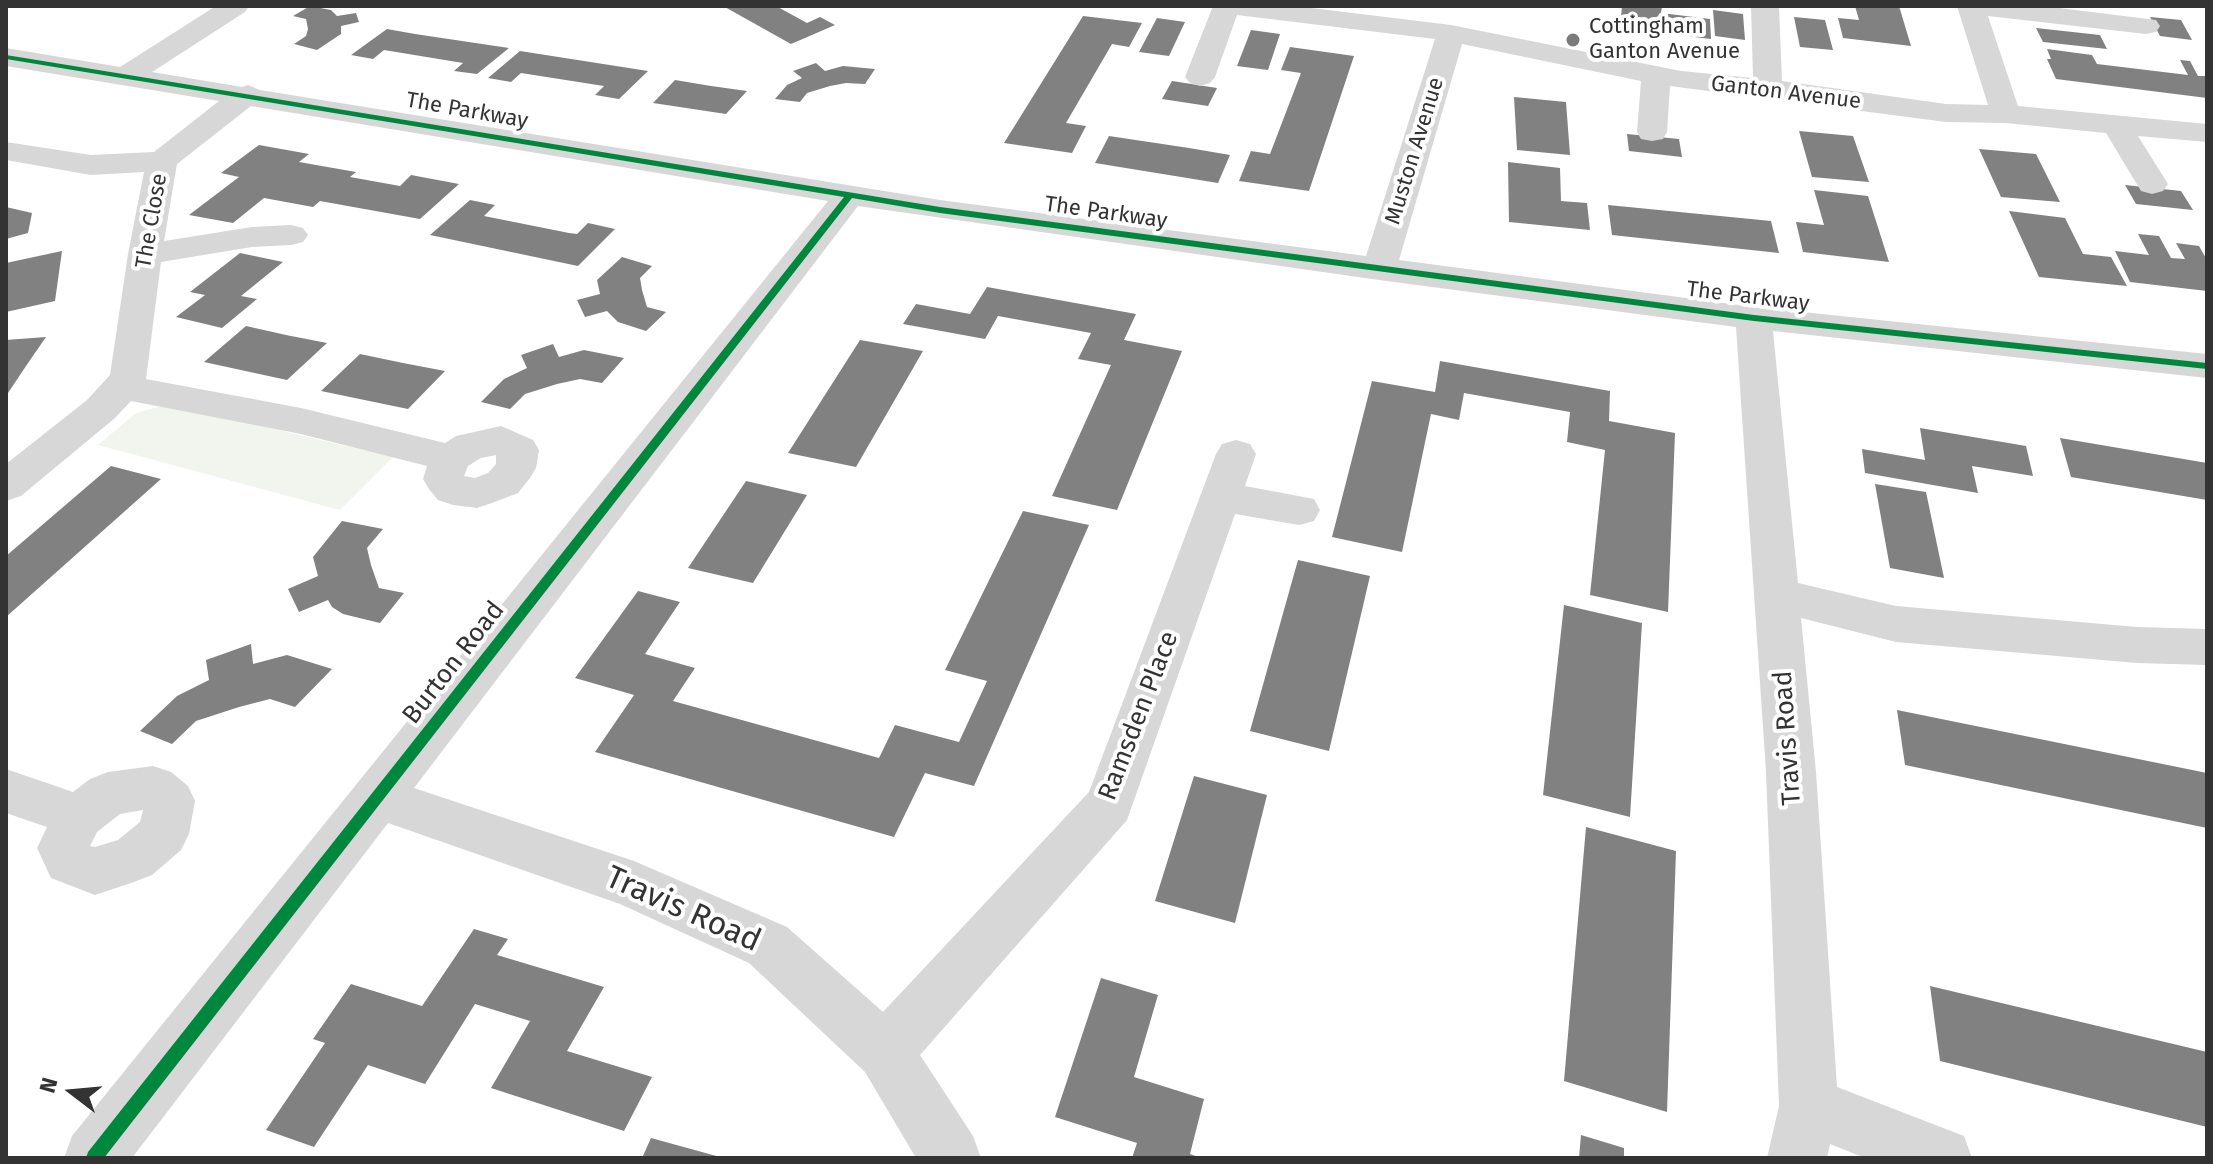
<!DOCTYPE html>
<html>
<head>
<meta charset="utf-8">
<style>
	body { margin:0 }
	#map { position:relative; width:2213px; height:1164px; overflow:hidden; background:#fff; font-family:"Fira Sans",sans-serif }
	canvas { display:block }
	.frame { position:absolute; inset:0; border:8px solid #333; pointer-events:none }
	.north { position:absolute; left:32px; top:1052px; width:80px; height:80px; -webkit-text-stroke:6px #fff; paint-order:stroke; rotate:286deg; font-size:22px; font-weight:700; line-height:32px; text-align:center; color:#333 }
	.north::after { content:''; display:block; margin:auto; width:28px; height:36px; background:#333; clip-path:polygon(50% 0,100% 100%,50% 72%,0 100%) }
</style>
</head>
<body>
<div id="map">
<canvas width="2213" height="1164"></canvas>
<div class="frame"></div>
<div class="north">N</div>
</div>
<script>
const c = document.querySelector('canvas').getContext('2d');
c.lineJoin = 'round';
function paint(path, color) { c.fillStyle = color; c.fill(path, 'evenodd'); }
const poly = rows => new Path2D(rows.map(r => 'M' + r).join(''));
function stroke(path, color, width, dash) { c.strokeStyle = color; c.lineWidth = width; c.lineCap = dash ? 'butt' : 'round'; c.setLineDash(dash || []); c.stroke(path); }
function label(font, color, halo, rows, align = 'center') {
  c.font = font + ' "Fira Sans",sans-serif'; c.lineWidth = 8; c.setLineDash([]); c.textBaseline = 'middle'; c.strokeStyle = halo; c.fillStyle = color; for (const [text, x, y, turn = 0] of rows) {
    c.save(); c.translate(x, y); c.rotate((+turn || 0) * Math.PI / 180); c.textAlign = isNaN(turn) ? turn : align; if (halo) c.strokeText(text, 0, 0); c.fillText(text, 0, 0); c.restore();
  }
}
const green = poly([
	[161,406,189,409,393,457,340,510,98,445,136,413]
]);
const building = poly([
	[310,6,331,10,337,16,356,13,359,22,341,26,341,34,317,50,294,44,306,36,308,29,306,19,293,16],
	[723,6,776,6,807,23,820,17,835,25,791,44],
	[1622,6,1662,6,1661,13,1710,19,1711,39,1620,28],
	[1855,6,1899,6,1911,46,1843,38,1838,18,1859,20],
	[1713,10,1743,14,1745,40,1715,36],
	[1083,16,1142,23,1129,47,1112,44,1066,123,1086,126,1072,153,1004,143],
	[1794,17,1825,20,1833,50,1800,47],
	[2150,17,2181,20,2192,40,2160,36],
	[1157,18,1185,22,1169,56,1139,52],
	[2036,28,2100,35,2107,49,2043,42],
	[387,29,415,34,509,48,477,74,454,71,463,63,384,50,373,59,351,55],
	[1251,30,1280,34,1268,70,1237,66],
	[1290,47,1354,56,1309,191,1239,181,1251,151,1270,154,1301,73,1281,70],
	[2047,49,2092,55,2097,64,2188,75,2180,60,2190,61,2198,76,2207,76,2207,98,2056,79,2047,59,2051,59],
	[520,51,648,71,619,99,595,95,604,86,521,73,511,82,488,78],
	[816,63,825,71,843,66,875,69,865,84,846,83,830,86,807,93,800,102,775,99,787,85,802,78,793,71],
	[675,80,711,86,747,91,726,114,653,103],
	[1172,81,1217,88,1208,106,1162,99],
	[1514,97,1566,102,1570,155,1517,150],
	[1799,131,1853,136,1869,182,1812,177],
	[1627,134,1679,139,1682,157,1629,151],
	[1109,136,1189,148,1230,155,1218,183,1095,163],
	[259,145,309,154,299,162,356,172,350,177,400,186,411,175,459,184,420,219,320,201,313,207,264,198,233,223,189,215,239,177,221,173],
	[1979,149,2036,154,2060,202,2001,197],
	[1508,162,1560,168,1561,201,1587,203,1590,230,1509,222],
	[2125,185,2181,191,2193,210,2136,204],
	[1814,190,1868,196,1889,262,1803,252,1796,222,1824,225],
	[470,200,495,205,484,216,569,233,577,234,588,223,615,229,578,266,430,235],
	[1608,205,1771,221,1779,253,1612,235],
	[6,207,32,213,28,233,6,239],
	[2009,211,2065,218,2083,254,2111,257,2127,286,2039,277],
	[2138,234,2159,236,2171,258,2185,259,2176,243,2199,246,2207,260,2207,291,2130,282,2115,251,2149,255],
	[62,251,55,301,6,312,6,263],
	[240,253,283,262,241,296,257,299,222,328,176,317,205,295,190,292],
	[622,257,652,266,640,278,642,290,647,307,666,312,646,331,618,322,607,311,585,317,577,300,600,294,597,280],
	[987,287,1136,314,1124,340,1182,351,1117,510,1052,496,1111,365,1078,359,1091,333,998,316,985,339,903,324,916,304,970,314],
	[246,326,286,335,327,343,287,380,204,362],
	[46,337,26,366,6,396,6,340],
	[860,340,923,351,856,467,788,453],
	[553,344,559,357,584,350,624,358,602,383,580,379,557,384,525,394,510,409,481,402,504,379,527,368,521,355],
	[360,354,403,363,445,371,408,409,321,391],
	[1440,361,1610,391,1609,421,1675,433,1668,612,1590,595,1605,450,1567,442,1570,412,1464,393,1459,420,1431,414,1402,552,1332,537,1372,381,1435,392],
	[1920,428,2026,446,2033,476,1972,466,1978,493,1865,473,1862,449,1925,460],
	[2060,438,2207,463,2207,500,2071,477],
	[111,466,161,479,6,617,6,556],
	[746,481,807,495,753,583,688,568],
	[1875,484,1926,492,1944,578,1890,568],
	[1023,511,1089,525,974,786,925,773,894,837,595,752,634,695,575,678,638,591,680,602,645,654,695,668,673,701,879,758,895,725,959,742,987,681,945,670],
	[342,521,383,529,367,548,371,565,379,588,404,593,380,623,343,614,332,607,328,600,299,612,288,589,318,576,313,557],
	[1298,560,1370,576,1329,751,1250,731],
	[1564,605,1642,623,1630,817,1543,795],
	[251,644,253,664,287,655,332,669,295,707,270,699,239,707,196,721,172,744,140,731,177,696,209,680,206,660],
	[1897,710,2207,773,2207,828,1905,765],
	[1194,776,1267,795,1235,923,1155,901],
	[1586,827,1676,851,1667,1112,1564,1081],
	[474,929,508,939,497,955,604,987,567,1051,652,1077,624,1131,491,1088,530,1021,475,1004,425,1084,368,1065,314,1147,266,1130,325,1043,313,1039,351,984,422,1006],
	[1101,978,1158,995,1134,1077,1204,1099,1190,1154,1201,1158,1132,1158,1137,1143,1055,1117],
	[1930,986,2207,1052,2207,1127,1940,1061],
	[1581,1135,1624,1148,1624,1158,1579,1158],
	[651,1138,720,1157,720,1158,642,1158]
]);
const minor = poly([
	[216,6,249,6,245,12,152,72,242,87,248,85,260,90,940,200,1366,256,1435,39,1237,15,1215,77,1210,83,1200,86,1190,83,1185,77,1213,6,1295,6,1451,25,1681,71,1753,78,1751,6,1779,6,1782,81,1946,104,1988,105,1957,6,2043,6,2156,20,2160,26,2156,32,2146,34,1988,16,2018,106,2207,124,2207,142,2138,136,2168,184,2163,191,2152,194,2141,191,2106,133,2006,123,1946,122,1670,86,1667,132,1663,139,1652,141,1641,139,1637,132,1641,81,1462,44,1399,260,1754,307,2207,354,2207,378,1773,331,1798,583,1896,606,2137,627,2207,629,2207,665,2137,663,1896,642,1801,618,1816,772,1837,1087,1964,1136,1972,1158,1865,1158,1830,1144,1827,1158,1767,1158,1779,1106,1766,772,1736,327,1379,280,858,206,414,788,634,861,787,927,883,1012,1089,792,1216,454,1222,444,1236,440,1250,444,1256,454,1245,486,1314,499,1320,510,1314,521,1299,525,1235,514,1127,820,920,1055,973,1136,981,1158,916,1158,865,1072,749,963,620,904,388,823,132,1158,64,1158,72,1136,828,201,251,106,177,164,164,241,252,227,291,225,303,228,308,235,303,242,291,245,252,247,161,262,146,379,301,408,445,443,456,436,501,426,533,440,539,450,536,468,530,478,518,493,492,503,477,508,453,505,438,500,429,489,423,479,427,466,301,434,131,401,115,418,21,496,6,501,6,464,87,400,110,375,128,254,144,172,91,175,6,160,6,142,91,155,154,152,219,101,6,66,6,48,120,67,216,6],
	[496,455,496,464,488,473,475,478,464,476,468,466,481,458,496,455],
	[153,766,171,772,188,786,195,801,189,834,181,850,152,875,134,882,95,895,51,878,37,848,47,827,6,813,6,769,73,792,90,779,108,772,153,766],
	[143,810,140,822,118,840,95,847,90,846,97,832,120,814,143,810]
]);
const cycleway = poly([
	[6,55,940,207,1754,315,2207,363,2207,369,1754,321,940,213,852,198,104,1158,86,1158,88,1152,844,197,6,59,6,55]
]);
const markers = [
	[1573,40,8,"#7a7a7a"]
];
const farPoinames = [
	["Cottingham",1589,27],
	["Ganton Avenue",1589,52]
];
const farStreetnames = [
	["Ganton Avenue",1786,93,7],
	["The Parkway",467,111,10],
	["Muston Avenue",1415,151,-73],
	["The Parkway",1106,213,8],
	["The Close",152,221,-80],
	["The Parkway",1748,297,7]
];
const streetNames = [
	["Burton Road",454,663,-52],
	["Ramsden Place",1139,716,-69],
	["Travis Road",1788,738,-94]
];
const nearStreetnames = [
	["Travis Road",683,910,24]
];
paint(green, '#f1f5ed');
paint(building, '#818181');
paint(minor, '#d7d7d7');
paint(cycleway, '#00873e');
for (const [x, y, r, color] of markers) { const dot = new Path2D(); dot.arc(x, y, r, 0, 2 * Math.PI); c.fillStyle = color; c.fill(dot); stroke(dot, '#fff', 3); }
label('22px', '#333', '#fff', farPoinames, 'left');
label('22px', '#333', '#fff', farStreetnames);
label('26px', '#333', '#fff', streetNames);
label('32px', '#333', '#fff', nearStreetnames);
</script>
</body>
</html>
